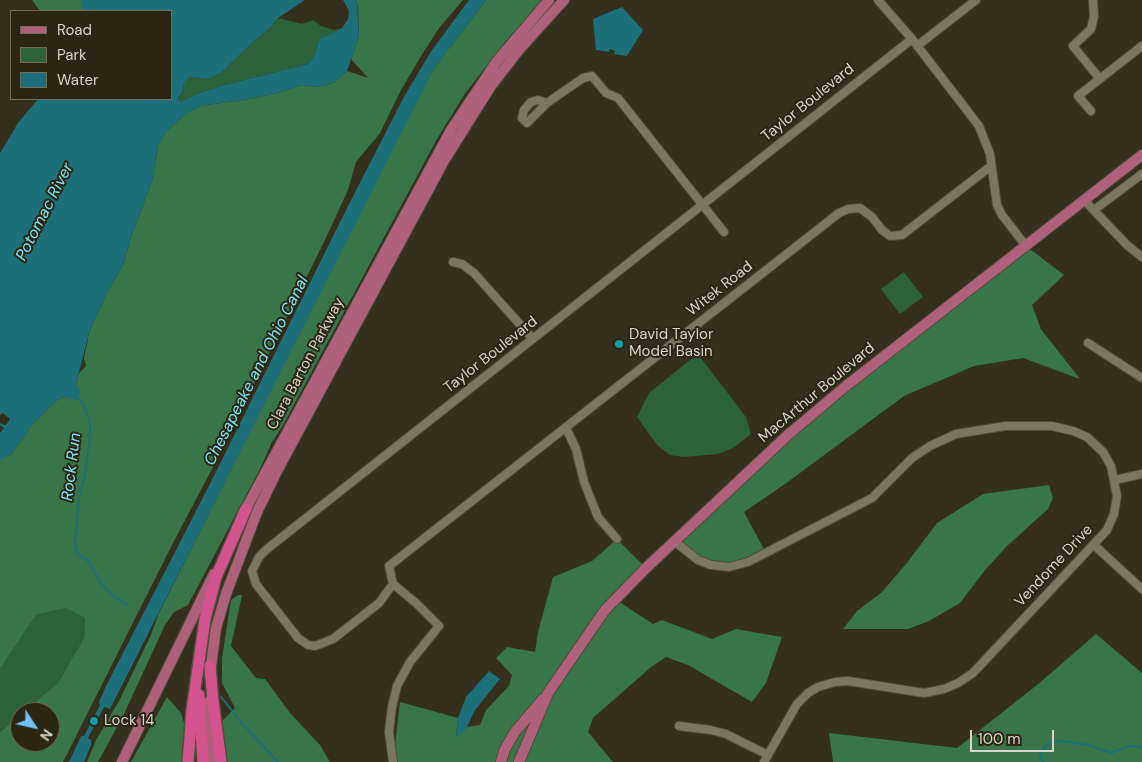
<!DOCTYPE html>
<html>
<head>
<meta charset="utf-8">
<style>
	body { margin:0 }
	#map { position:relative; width:1142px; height:762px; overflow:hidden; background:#34301d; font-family:"DM Sans",sans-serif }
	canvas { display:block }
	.legend { position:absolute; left:10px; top:10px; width:162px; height:90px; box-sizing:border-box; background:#2a2613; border:1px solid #706c5c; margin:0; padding:6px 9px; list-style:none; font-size:15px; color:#d8d6ca }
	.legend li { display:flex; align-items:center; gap:10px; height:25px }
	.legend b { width:25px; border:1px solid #706c5c }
	.north { position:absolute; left:10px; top:702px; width:50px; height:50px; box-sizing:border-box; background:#2a2613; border:1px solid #706c5c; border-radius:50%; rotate:125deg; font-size:14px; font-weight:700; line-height:20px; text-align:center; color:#d8d6ca }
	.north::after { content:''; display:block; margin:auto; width:18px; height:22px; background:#70c2f4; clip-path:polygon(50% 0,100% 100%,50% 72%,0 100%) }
	.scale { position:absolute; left:970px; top:730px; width:84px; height:22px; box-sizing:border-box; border:2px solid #d8d6ca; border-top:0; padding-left:6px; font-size:15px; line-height:18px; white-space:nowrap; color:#d8d6ca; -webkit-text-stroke:4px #2a2613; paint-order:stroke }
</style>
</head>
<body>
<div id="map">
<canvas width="1142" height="762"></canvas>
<ul class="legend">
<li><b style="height:6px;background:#af617c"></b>Road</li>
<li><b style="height:14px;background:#2d613a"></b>Park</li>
<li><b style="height:14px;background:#1d6f7a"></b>Water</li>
</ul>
<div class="north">N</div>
<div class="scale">100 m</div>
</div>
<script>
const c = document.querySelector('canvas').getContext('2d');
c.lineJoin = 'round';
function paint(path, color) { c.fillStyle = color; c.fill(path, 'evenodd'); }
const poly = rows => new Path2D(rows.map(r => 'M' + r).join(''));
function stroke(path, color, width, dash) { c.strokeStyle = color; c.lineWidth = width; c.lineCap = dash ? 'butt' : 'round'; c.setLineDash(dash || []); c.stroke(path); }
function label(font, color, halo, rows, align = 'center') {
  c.font = font + ' "DM Sans",sans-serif'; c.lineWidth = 4; c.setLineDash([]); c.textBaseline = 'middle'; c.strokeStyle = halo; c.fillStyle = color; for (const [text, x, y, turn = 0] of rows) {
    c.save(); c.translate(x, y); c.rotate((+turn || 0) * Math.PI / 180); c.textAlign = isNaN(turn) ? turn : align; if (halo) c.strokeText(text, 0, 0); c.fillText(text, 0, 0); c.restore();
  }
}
const green = poly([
	[278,18,302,24,313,20,321,26,334,30,342,28,320,39,313,58,308,64,221,86,197,94,182,102,178,100,182,93,184,83,190,77,208,79,221,73,255,40,269,29],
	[904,272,923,297,900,314,881,289],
	[700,357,746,417,751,434,733,448,718,454,684,457,670,455,657,445,637,417,649,393,691,359],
	[66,608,85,618,84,638,58,683,23,712,20,712,20,715,0,732,0,669,36,615]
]);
const forest = poly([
	[32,0,96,0,99,11,40,11],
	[356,0,463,0,439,28,421,56,401,90,380,133,356,162,348,190,324,242,212,469,174,541,63,762,0,762,0,732,20,715,20,742,50,742,50,712,23,712,58,683,84,638,85,618,66,608,36,615,0,669,0,459,11,454,33,424,56,401,64,397,76,384,79,373,86,366,84,358,89,333,106,294,123,265,131,237,152,181,158,145,164,134,188,112,200,106,249,99,281,92,303,85,317,87,327,85,335,82,347,71,368,78,351,59,359,36,358,7],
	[486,0,542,0,506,41,464,95,437,139,282,427,272,442,261,467,188,605,174,612,165,625,124,714,98,762,87,762,96,740,119,701,151,635,158,615,361,209,434,68],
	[1026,246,1064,275,1032,305,1041,329,1080,379,1023,358,974,366,904,396,785,484,744,512,766,553,748,562,711,565,674,541,789,434],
	[1049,485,1053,498,1048,509,1007,546,986,569,960,603,929,621,908,629,843,629,857,611,882,592,906,564,937,523,983,494],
	[617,539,646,568,615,599,653,624,662,620,712,639,736,629,782,637,766,683,752,702,688,665,666,657,651,667,593,718,588,732,613,762,393,762,400,702,458,718,456,737,467,727,480,725,486,710,509,686,512,675,496,658,507,647,535,652,538,632,553,577,592,561],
	[238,595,242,595,231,646,256,678,265,679,290,713,320,745,330,762,227,762,222,721,235,708,222,683,222,658,231,600],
	[1096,634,1142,673,1142,762,833,762,829,733,957,748,1037,685],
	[167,697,181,713,185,726,183,762,131,762]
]);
const water = poly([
	[81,0,305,0,278,18,269,29,255,40,221,73,208,79,190,77,184,83,182,93,179,97,178,100,181,102,197,94,221,86,308,64,313,58,320,39,342,28,348,19,349,11,343,0,356,0,357,2,359,36,347,71,335,82,327,85,317,87,303,85,281,92,249,99,200,106,188,112,164,134,158,145,152,181,131,237,123,265,106,294,89,333,76,384,81,392,76,400,64,397,56,401,33,424,11,454,1,459,0,465,0,433,4,428,0,425,0,416,0,423,4,425,6,425,10,419,3,413,0,415,0,153,18,123,38,99,171,99,171,11,83,11],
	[469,0,486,0,434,68,423,90,110,709,104,707,88,738,91,740,91,745,84,762,69,762,81,736,84,736,100,705,99,702,105,688,211,482,349,204,405,95,432,50],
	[622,7,643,30,627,56,614,54,615,51,610,49,609,52,596,50,593,19],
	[489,671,500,679,475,710,467,727,456,738,458,718,466,697]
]);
const stream = poly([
	[77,398,84,405,90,423,90,434,86,470,79,499,75,543,76,551,78,555,85,558,90,564,102,585,114,596,127,605],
	[221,697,241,722,278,762],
	[1044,762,1040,758,1040,754,1045,747,1051,743,1060,741,1089,745,1111,753,1128,746,1142,747]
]);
const minor = poly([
	[878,0,912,39,979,126,990,154,997,205,1002,215,1026,246],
	[1093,0,1094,16,1091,29,1073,46,1100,79],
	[917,46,976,0],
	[547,103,527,123,522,118,524,110,531,102,538,100,547,103,583,78,592,76,606,93,618,98,724,232],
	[1091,111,1078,96,1142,46],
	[1085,201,1127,245,1142,257],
	[1094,210,1142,174],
	[453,262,462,264,474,273,533,339],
	[1088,343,1142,378],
	[566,428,576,449,584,482,598,517,617,539],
	[1115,480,1142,474],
	[674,541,698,560,711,565,729,567,748,562,872,498,912,458,930,446,956,434,1005,426,1052,426,1073,431,1087,437,1103,452,1111,466,1117,496,1114,514,1107,530,973,673,958,683,944,689,924,693,848,681,835,682,818,687,808,693,797,704,764,762],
	[1094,545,1142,589],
	[393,584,379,603,333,639,315,646,308,645,298,638,256,584,252,571,259,557,267,549,912,39],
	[393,584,389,566,839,213,848,209,860,208,872,217,882,230,890,236,902,235,991,166],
	[393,584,416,603,439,626,410,662,397,686,392,707,389,732,393,762],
	[679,726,711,730,726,734,768,755]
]);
const major = poly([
	[242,516,451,130,497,61,549,0],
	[210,674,216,628,226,594,257,512,276,473,445,159,467,124,491,86,518,51,564,0],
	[209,701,212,762],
	[122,762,214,574],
	[501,762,505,749,515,732,543,699],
	[519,762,548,693,605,610,646,568,789,434,846,386,1142,155]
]);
const highway = poly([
	[210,666,213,701,221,762],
	[199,695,203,762],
	[188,762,192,710,205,619,216,577,246,509]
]);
const markers = [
	[619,344,5,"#0f9aa8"],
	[94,721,5,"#0f9aa8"]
];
const streetNames = [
	["Taylor Boulevard",808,103,-39],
	["Witek Road",720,289,-38],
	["Taylor Boulevard",491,355,-38],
	["Clara Barton Parkway",306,364,-62],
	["MacArthur Boulevard",817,393,-40],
	["Vendome Drive",1054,566,-47]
];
const poiNames = [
	["David Taylor",629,335],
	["Model Basin",629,352],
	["Lock 14",104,721]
];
const waterNames = [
	["Potomac River",45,212,-63],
	["Chesapeake and Ohio Canal",257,371,-63],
	["Rock Run",72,467,-83]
];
paint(green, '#2d613a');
paint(forest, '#387548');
paint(water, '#1d6f7a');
stroke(stream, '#1d6f7a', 2);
stroke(minor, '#514d3d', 10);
stroke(major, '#514d3d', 12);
stroke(highway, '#514d3d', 14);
stroke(minor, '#7b7661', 8);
stroke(major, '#af617c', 10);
stroke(highway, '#d2538e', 11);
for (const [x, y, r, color] of markers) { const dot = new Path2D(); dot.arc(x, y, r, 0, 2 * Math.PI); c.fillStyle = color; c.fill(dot); stroke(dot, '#2a2613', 2); }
label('15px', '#d8d6ca', '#2a2613', streetNames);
label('15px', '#d8d6ca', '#2a2613', poiNames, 'left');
label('italic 16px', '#7de7f7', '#2a2613', waterNames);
</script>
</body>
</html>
